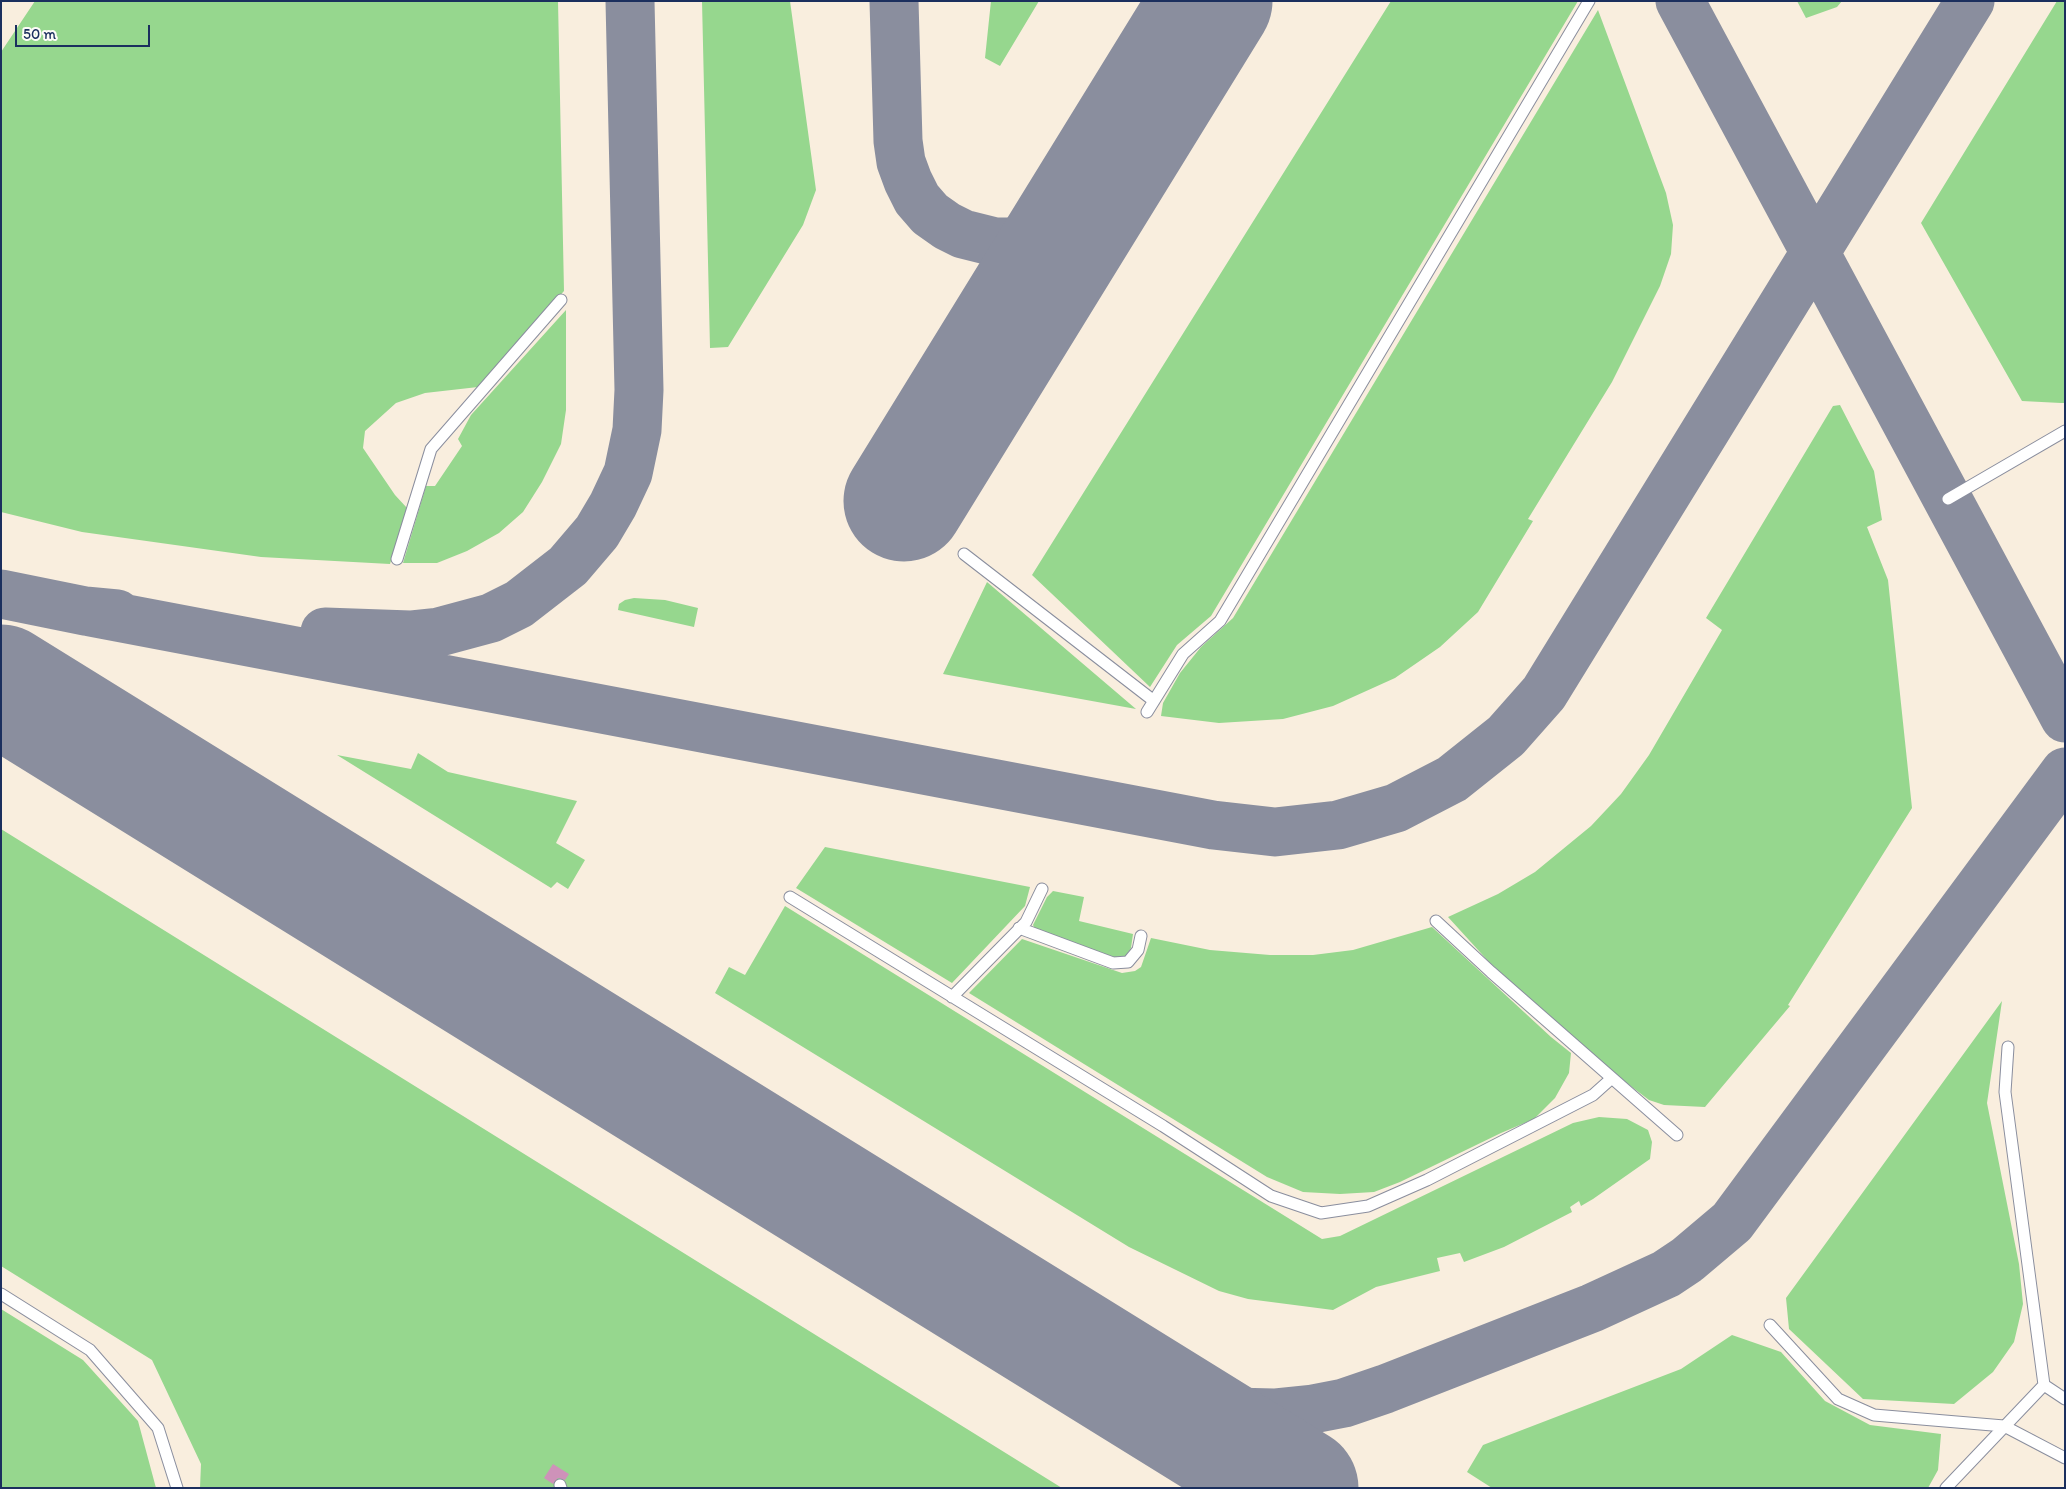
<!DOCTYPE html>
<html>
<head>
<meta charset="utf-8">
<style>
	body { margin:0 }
	#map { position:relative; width:2066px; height:1489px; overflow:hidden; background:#f9eede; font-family:Itim,sans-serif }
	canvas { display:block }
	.frame { position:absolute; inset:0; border:2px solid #1b2f5e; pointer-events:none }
	.scale { position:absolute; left:15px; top:25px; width:135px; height:22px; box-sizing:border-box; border:2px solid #1b2f5e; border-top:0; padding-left:6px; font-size:15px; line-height:18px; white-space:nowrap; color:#1b2f5e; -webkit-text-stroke:4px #fdfcf7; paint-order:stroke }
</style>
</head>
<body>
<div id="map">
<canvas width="2066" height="1489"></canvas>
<div class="frame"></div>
<div class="scale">50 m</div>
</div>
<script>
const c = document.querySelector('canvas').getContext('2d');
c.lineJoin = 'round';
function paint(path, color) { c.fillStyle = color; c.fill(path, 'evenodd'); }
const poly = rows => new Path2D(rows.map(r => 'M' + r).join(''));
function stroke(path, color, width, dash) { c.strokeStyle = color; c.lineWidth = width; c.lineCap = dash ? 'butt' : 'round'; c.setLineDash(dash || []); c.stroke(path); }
const green = poly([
	[35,1,558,1,564,291,478,387,425,393,396,403,365,431,363,448,395,495,407,508,390,564,261,557,82,532,1,512,1,52],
	[702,1,790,1,816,190,803,225,728,347,710,348],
	[991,1,1039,1,1000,66,985,58],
	[1391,1,1578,1,1211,616,1177,645,1150,687,1032,575],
	[1797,1,1842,1,1837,7,1806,18],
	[2057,1,2065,1,2065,403,2061,403,2022,401,1921,223],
	[1598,10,1666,193,1673,225,1671,254,1660,286,1612,382,1528,519,1533,521,1478,612,1440,647,1395,678,1333,706,1283,719,1219,723,1161,716,1163,703,1180,673,1201,647,1233,618],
	[566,310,566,410,561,444,542,482,523,512,499,533,467,551,437,563,403,563,426,486,435,486,462,446,458,439,471,415],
	[1840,405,1874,471,1882,520,1867,527,1888,580,1912,808,1788,1005,1790,1006,1705,1107,1664,1105,1649,1100,1607,1068,1489,962,1448,917,1498,894,1535,872,1591,826,1621,794,1649,755,1722,630,1706,618,1833,406],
	[987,582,1136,709,943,674],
	[634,598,665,600,698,608,694,627,618,610,619,604,625,600],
	[418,753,448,772,577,801,556,843,585,860,568,889,557,882,551,888,337,755,411,769],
	[1,829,1062,1488,200,1488,201,1464,152,1360,1,1266],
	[825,847,1030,887,1025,906,952,983,796,888],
	[1053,891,1084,897,1079,921,1133,934,1131,948,1126,956,1119,959,1111,957,1036,931,1033,925,1047,897],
	[785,906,1322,1239,1340,1236,1573,1123,1599,1117,1627,1119,1648,1130,1652,1142,1650,1159,1593,1199,1581,1206,1579,1201,1570,1207,1572,1212,1504,1247,1464,1262,1460,1253,1437,1258,1440,1271,1376,1287,1333,1310,1248,1299,1219,1291,1129,1247,715,993,729,967,745,975],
	[1432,927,1551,1037,1571,1053,1569,1073,1555,1098,1534,1119,1501,1133,1400,1182,1374,1192,1340,1194,1303,1192,1267,1177,969,993,1022,939,1122,973,1135,971,1141,967,1151,938,1210,950,1270,955,1313,955,1353,950],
	[2002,1001,1987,1103,2019,1264,2023,1304,2014,1342,1993,1372,1954,1404,1863,1399,1789,1329,1786,1298],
	[1,1309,83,1360,138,1421,156,1488,1,1488],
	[1732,1335,1781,1352,1825,1401,1870,1425,1941,1434,1938,1470,1928,1488,1492,1488,1467,1472,1483,1445,1681,1369]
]);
const taxiway = poly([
	[894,1,898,141,901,162,908,181,917,199,930,214,947,226,963,234,995,242,1013,242,1046,232,1087,202],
	[1680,1,2065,718],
	[1,594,85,611,117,614],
	[85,611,1213,825,1275,832,1338,825,1396,808,1452,779,1506,736,1544,693,1970,1],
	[325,632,410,635,439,632,491,618,519,604,568,566,597,532,613,505,628,473,637,430,639,390,630,1],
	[1088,1357,1150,1388,1187,1403,1233,1412,1274,1413,1313,1409,1344,1403,1385,1389,1592,1308,1666,1274,1687,1260,1732,1222,2065,772]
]);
const runway = poly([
	[904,501,1212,1],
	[1,685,1298,1488]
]);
const building = poly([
	[553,1464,569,1474,565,1480,558,1478,553,1484,544,1478]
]);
const service = poly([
	[1948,499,2065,431],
	[964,554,1154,701],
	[397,559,431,449,561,300],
	[1147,712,1183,654,1220,621,1589,1],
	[790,897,1163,1126,1271,1196,1321,1213,1368,1206,1427,1180,1593,1095,1612,1078],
	[1436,921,1491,972,1677,1135],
	[1019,928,1113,963,1128,962,1138,950,1141,936],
	[952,997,1026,922,1042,889],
	[2008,1047,2005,1092,2044,1385,2065,1399],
	[1,1294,90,1350,158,1428,177,1488],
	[1770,1325,1838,1399,1874,1415,2004,1426,2065,1458],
	[560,1485,561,1488],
	[1946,1488,2044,1385]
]);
paint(green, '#96d78e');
stroke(taxiway, '#8a8e9e', 49);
stroke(runway, '#8a8e9e', 121);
paint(building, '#ce92b9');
stroke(service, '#8a8e9e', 13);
stroke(service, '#fff', 11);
</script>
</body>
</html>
